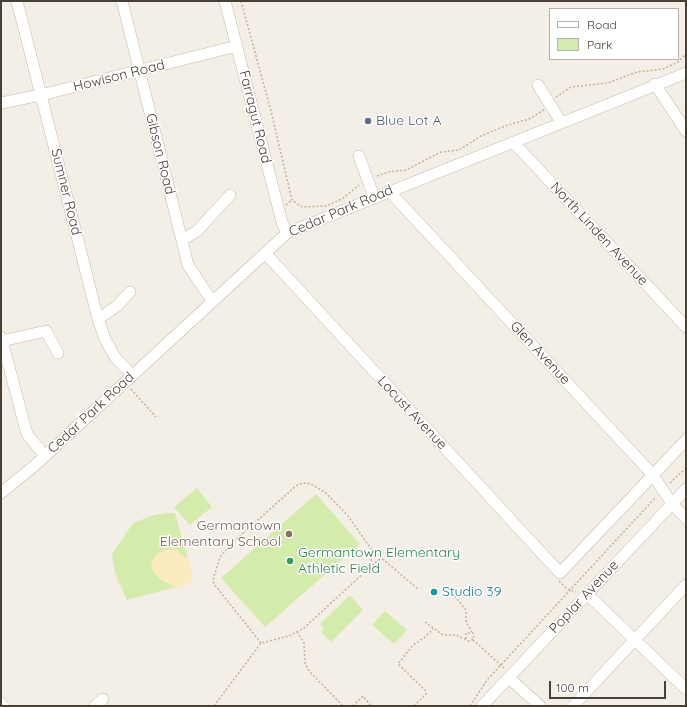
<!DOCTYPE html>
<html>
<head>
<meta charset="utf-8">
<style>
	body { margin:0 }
	#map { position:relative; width:687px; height:707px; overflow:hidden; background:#f4efe6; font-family:Quicksand,sans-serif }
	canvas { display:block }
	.frame { position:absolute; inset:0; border:2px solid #483f35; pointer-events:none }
	.legend { position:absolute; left:549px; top:8px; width:130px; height:52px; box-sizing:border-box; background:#fff; border:1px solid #b6b2ae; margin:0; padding:5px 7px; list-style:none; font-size:12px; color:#483f35 }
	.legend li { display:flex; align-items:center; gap:8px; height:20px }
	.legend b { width:20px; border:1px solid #b6b2ae }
	.scale { position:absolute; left:549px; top:681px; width:117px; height:18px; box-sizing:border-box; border:2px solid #483f35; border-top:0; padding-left:5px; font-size:12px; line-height:14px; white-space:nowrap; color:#483f35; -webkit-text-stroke:3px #fff; paint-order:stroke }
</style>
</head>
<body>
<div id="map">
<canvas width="687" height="707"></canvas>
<div class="frame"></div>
<ul class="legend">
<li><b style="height:5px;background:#fff"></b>Road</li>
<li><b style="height:11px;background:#d4ecab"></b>Park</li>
</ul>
<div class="scale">100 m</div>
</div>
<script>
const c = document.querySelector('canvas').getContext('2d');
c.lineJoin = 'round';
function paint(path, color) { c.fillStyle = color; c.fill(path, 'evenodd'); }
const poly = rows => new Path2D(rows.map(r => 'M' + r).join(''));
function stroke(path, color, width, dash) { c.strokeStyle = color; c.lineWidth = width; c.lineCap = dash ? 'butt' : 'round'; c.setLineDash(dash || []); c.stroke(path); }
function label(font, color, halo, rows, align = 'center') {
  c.font = font + ' Quicksand,sans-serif'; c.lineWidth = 3; c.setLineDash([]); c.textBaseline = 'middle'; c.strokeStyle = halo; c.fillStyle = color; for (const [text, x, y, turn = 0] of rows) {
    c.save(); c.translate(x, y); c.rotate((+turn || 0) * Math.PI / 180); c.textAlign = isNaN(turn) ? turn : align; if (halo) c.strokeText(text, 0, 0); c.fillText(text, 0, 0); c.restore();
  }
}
const green = poly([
	[197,488,212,507,190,525,174,507],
	[316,494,360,544,265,627,221,578],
	[167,513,175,513,193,577,188,584,127,600,115,573,112,554,133,523,154,515],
	[350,595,363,610,331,642,321,632,324,629,320,624],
	[385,611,407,630,394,644,372,625]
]);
const sand = poly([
	[168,549,176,550,188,559,193,577,188,584,175,587,161,580,153,571,151,565,156,554]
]);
const path = poly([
	[241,1,271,111,292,200,302,207,326,206,342,199,359,185],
	[556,97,571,87,608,83,637,72,663,69,678,62,686,54],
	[377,176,388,172,406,170,441,152,459,150,481,136,505,126,529,119,544,110],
	[286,205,292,200],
	[131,389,156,417],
	[670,483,686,468],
	[369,568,381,558],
	[559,581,567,589,576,592],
	[452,593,466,610,466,622,472,632],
	[425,622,443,635,456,635,469,641,474,639,473,633,466,633,466,639],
	[297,632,304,643,305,663,309,671,343,706],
	[473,640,504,668],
	[261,643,214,584,213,580,220,557,231,544,297,485,305,483,311,484,326,493,348,516,372,550,418,589],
	[214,706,261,643,289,636,304,628,368,569,371,563,372,550],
	[353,706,363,696,371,706],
	[414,706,426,694,426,691,398,664,413,645,424,638,433,629],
	[470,706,487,680,656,497]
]);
const minor = poly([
	[17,1,98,319,105,339,115,357,132,375],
	[122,1,188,265,212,301],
	[225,1,282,222,287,233],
	[655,84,686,131],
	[538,85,561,122],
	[1,103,41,95,237,46],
	[513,142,686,327],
	[359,156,374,197],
	[389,191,653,475,672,504,686,518],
	[182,240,197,231,230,195],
	[265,253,560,573,686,440],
	[98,319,117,306,130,292],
	[1,337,27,434,45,456],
	[2,341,46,331,58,353],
	[1,493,33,467,287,233,686,73],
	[587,594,686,689],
	[509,678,540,706],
	[1,703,3,706],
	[95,706,103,699],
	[482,706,686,489],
	[573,706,686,585]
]);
const markers = [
	[368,121,4,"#5c6f8a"],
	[289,534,4,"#8d6e63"],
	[290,561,4,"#2e9e5b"],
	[434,592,4,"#0f9aa8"]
];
const streetNames = [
	["Howison Road",119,76,-14],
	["Farragut Road",255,117,76],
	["Gibson Road",160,154,76],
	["Sumner Road",66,192,76],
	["Cedar Park Road",341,211,-23],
	["North Linden Avenue",599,234,47],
	["Glen Avenue",540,353,47],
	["Cedar Park Road",91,413,-43],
	["Locust Avenue",412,413,47],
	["Poplar Avenue",584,597,-47]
];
const serviceNames = [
	["Blue Lot A",376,121]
];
const educationNames = [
	["Germantown",281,526],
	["Elementary School",281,542]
];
const leisureNames = [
	["Germantown Elementary",298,553],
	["Athletic Field",298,569]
];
const cultureNames = [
	["Studio 39",442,592]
];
paint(green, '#d4ecab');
paint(sand, '#fcebbf');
stroke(minor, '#c4b9ab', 12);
stroke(path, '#c4b198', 1.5, [2, 2]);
stroke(minor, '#fff', 11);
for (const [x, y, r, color] of markers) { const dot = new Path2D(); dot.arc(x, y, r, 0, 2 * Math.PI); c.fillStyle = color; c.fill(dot); stroke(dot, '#fff', 1.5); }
label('14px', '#483f35', '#fff', streetNames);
label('14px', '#4e5e75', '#fff', serviceNames, 'left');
label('14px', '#785e54', '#fff', educationNames, 'right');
label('14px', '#27864d', '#fff', leisureNames, 'left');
label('14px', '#0d838f', '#fff', cultureNames, 'left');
</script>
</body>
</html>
